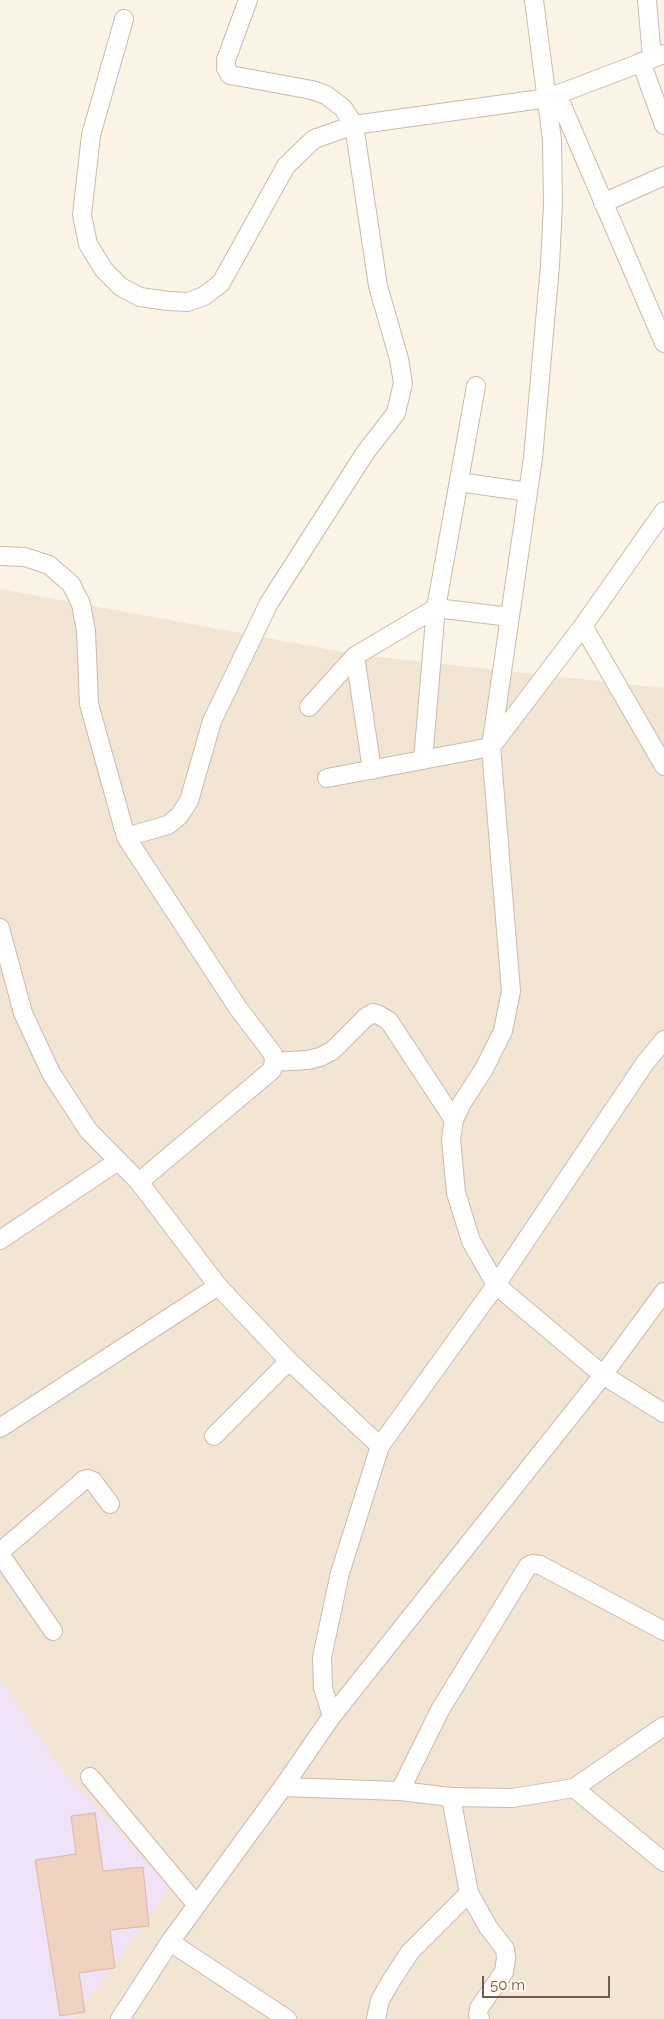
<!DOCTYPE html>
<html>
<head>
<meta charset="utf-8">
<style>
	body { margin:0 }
	#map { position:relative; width:664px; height:2019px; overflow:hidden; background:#fbf3e6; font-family:Raleway,sans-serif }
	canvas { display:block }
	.scale { position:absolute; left:482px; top:1976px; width:128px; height:22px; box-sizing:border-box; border:2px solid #735a4c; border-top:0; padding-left:6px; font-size:15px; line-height:18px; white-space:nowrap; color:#735a4c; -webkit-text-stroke:4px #fef7ec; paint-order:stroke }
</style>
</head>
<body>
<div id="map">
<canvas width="664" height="2019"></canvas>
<div class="scale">50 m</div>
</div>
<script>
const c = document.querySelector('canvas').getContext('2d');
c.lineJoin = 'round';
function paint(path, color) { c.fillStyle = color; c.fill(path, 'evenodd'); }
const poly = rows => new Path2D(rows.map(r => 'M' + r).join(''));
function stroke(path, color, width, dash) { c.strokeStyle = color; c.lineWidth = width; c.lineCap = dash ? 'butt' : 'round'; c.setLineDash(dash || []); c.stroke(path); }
const residential = poly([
	[0,589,360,655,664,688,664,2019,0,2019]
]);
const education = poly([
	[0,1680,59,1766,169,1888,74,2019,0,2019]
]);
const building = poly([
	[95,1813,103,1871,143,1867,149,1926,110,1930,115,1968,79,1973,85,2012,60,2016,35,1860,76,1854,71,1816,95,1813]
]);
const street = poly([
	[647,0,652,58],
	[124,19,91,135,82,215,88,244,104,270,121,287,140,297,168,301,188,302,204,296,221,283,286,166,314,139,354,125,548,98,664,54],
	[641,62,664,125],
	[557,94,664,343],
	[603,203,664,176],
	[459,482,528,492],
	[664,511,583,626,491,747,511,991,503,1031,484,1069,462,1103,454,1120,451,1139,456,1193,471,1241,496,1285,603,1375,664,1413],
	[0,556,25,557,49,565,71,584,81,604,86,631,89,704,126,837,238,1008,273,1054,274,1062,272,1070,139,1182],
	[583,626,664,766],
	[355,656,372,770],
	[309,707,355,656,436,608,510,617],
	[423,760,436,608,476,386],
	[327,778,491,747,533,458,550,265,553,204,552,140,534,0],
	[126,837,168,825,179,816,189,801,212,721,269,603,365,453,396,413,403,383,399,359,378,286,354,125,343,108,326,95,312,90,230,75,226,68,226,60,248,0],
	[0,928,23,1013,51,1073,88,1130,139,1182,218,1286,289,1361,380,1446],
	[274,1062,308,1060,320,1057,332,1051,365,1018,373,1013,377,1014,389,1021,454,1120],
	[0,1240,118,1161],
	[0,1428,218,1286],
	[214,1436,289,1361],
	[0,1552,84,1480,88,1479,93,1481,110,1504],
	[0,1554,53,1631],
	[332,1716,323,1688,322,1657,340,1573,380,1446,496,1285,645,1063,664,1040],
	[90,1777,196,1904],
	[283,1787,400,1791,451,1797,512,1798,574,1788,664,1726],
	[574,1788,664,1862],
	[400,1791,440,1710,528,1566,532,1564,540,1565,664,1631],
	[451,1797,469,1893,488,1927,505,1949,506,1958,504,1972,479,2008,478,2015,480,2019],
	[170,1942,287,2019],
	[120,2019,170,1942,283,1787,332,1716,603,1375,664,1292],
	[376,2019,380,2000,391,1981,410,1952,469,1893]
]);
paint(residential, '#f2e5d4');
paint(education, '#f0e2f7');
paint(building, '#efd2bf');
stroke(building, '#e1b9a0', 1);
stroke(street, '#ccbbac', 20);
stroke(street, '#fff', 18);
</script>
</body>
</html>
